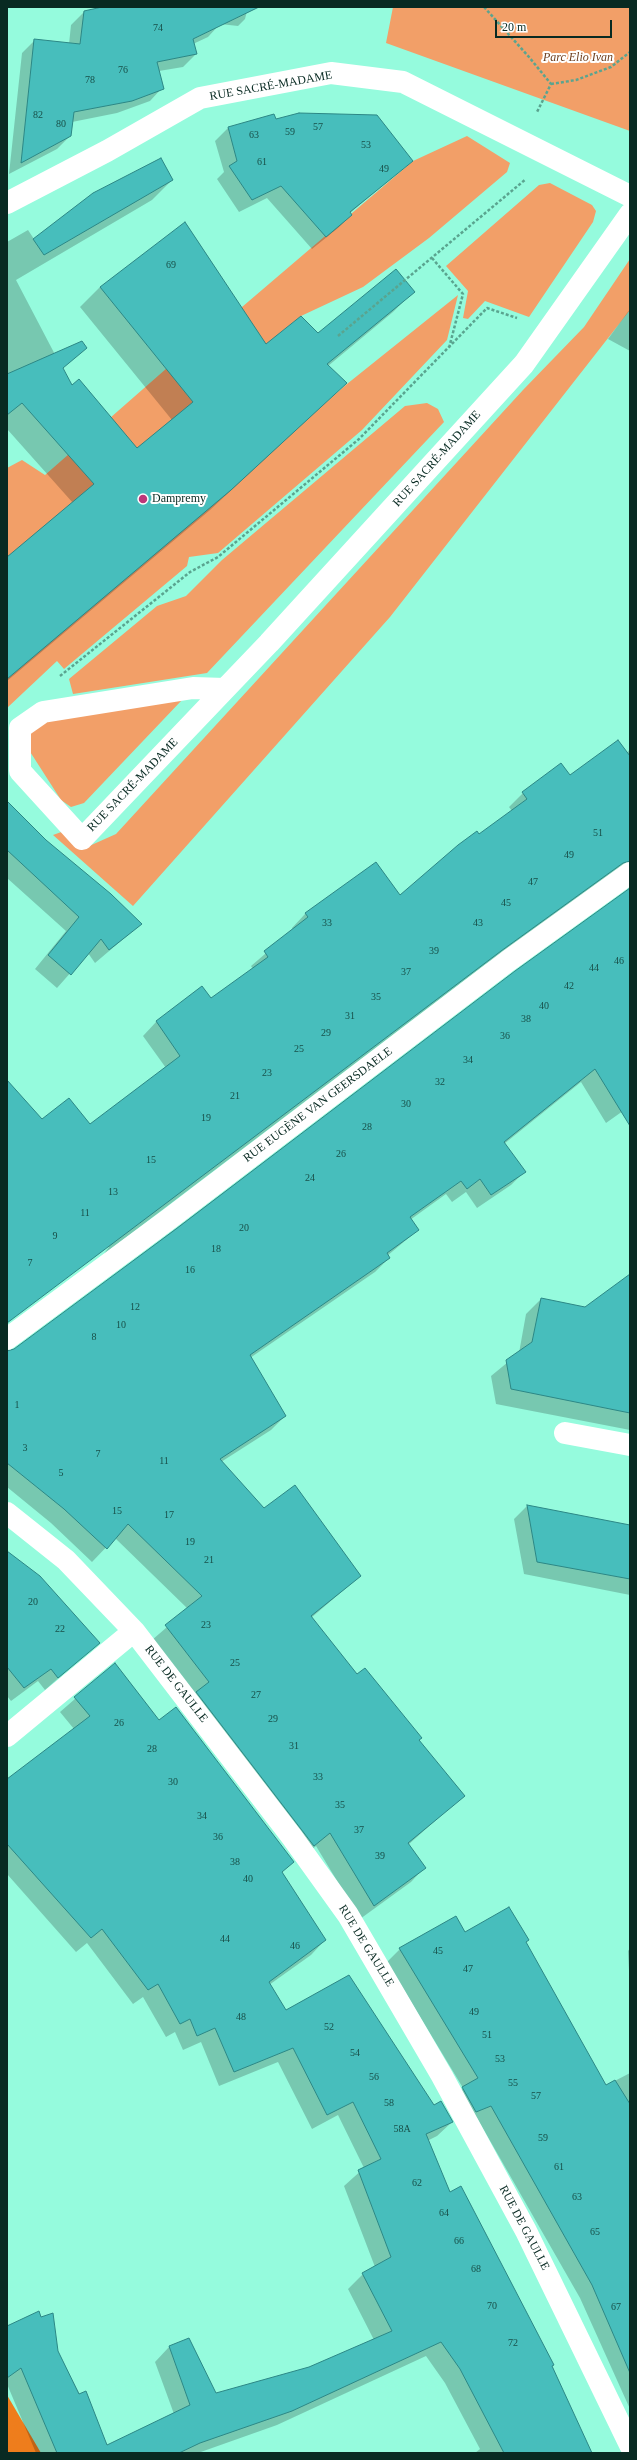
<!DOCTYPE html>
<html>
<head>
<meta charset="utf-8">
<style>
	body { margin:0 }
	#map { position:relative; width:637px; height:2460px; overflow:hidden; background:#95fbdd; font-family:"Times New Roman",serif }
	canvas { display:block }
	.frame { position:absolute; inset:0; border:8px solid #082a22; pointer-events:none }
	.scale { position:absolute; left:495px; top:20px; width:117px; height:18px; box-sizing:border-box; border:2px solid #082a22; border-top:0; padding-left:5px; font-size:12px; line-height:14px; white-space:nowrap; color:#082a22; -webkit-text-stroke:3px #fff; paint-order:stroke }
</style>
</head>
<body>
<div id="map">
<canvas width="637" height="2460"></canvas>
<div class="frame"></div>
<div class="scale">20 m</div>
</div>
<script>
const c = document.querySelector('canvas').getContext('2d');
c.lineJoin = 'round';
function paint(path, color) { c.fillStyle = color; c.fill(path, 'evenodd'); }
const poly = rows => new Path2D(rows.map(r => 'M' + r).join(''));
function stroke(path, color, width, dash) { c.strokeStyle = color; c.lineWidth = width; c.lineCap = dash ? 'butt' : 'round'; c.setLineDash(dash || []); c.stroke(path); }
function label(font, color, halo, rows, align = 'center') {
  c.font = font + ' "Times New Roman",serif'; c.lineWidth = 4; c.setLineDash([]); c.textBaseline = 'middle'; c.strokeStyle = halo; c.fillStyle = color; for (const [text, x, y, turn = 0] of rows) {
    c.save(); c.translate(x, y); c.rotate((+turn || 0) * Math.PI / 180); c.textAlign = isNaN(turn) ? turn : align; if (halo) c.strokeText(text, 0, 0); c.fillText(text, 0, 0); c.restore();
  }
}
const green = poly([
	[393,7,630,7,630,131,386,43],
	[467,136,510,163,507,172,429,238,363,287,301,316,7,558,7,468,22,460,45,475,167,368,242,307,413,161],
	[550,183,592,205,596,211,593,222,529,317,485,301,468,319,463,318,468,291,446,266,539,185],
	[630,259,630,310,390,617,133,906,53,835,64,831,87,847,116,834,523,390,584,327],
	[458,295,447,340,362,430,218,553,189,557,187,566,64,669,57,661,7,708,7,679,347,384],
	[427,403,438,409,444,422,207,673,73,694,69,679,157,606,186,596,222,560,405,406],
	[182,700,84,803,71,807,61,800,27,747,27,734,38,722]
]);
const forest = poly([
	[7,2395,41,2453,7,2453]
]);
const shadow = poly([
	[107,7,248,7,245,19,238,26,220,24,208,37,193,44,196,54,183,67,159,71,162,88,150,101,117,113,72,122,70,136,57,149,9,174,22,53,35,40,69,44,71,25,84,12],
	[274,115,275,121,412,161,350,213,351,215,338,228,312,249,267,198,239,212,217,179,224,172,215,141,228,128],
	[172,180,152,200,16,280,72,387,137,450,172,420,80,307,100,287,266,346,318,335,413,292,393,312,328,366,345,383,325,403,210,510,7,681,7,558,73,503,7,429,7,242,28,230,34,239],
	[630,309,630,351,608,339],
	[630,749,630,1106,606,1123,581,1082,504,1144,524,1172,511,1185,477,1208,466,1192,452,1202,446,1194,410,1220,418,1230,387,1256,389,1258,375,1272,250,1358,285,1416,271,1430,221,1462,264,1509,360,1576,311,1618,357,1675,418,1741,464,1795,408,1845,424,1868,411,1882,360,1919,316,1846,300,1859,152,1640,188,1609,115,1538,92,1562,51,1523,7,1487,7,1374,44,1328,516,972,627,892,629,887,486,964,103,1255,109,1247,101,1239,7,1309,7,1081,42,1120,90,1125,166,1068,143,1036,156,1022,202,987,211,999,253,969,251,966,293,930,292,928,305,914,376,864,400,897,512,811,509,807,523,793,561,764,570,777,627,753],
	[7,802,46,841,141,924,95,963,88,953,57,988,35,969,66,931,7,878],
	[630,1276,630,1430,496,1404,491,1376,519,1353,526,1314,541,1299,585,1308],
	[527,1506,630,1526,630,1595,524,1574,514,1519],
	[7,1552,98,1643,45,1690,38,1681,11,1701,7,1696],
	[115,1664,159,1721,293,1862,281,1873,325,1940,311,1955,269,1985,286,2011,434,2106,452,2122,437,2136,427,2141,449,2194,553,2365,551,2367,591,2453,475,2453,480,2449,445,2383,426,2356,277,2425,198,2453,36,2453,7,2384,7,2329,57,2351,107,2446,174,2414,155,2362,169,2347,189,2339,216,2394,310,2368,374,2340,348,2289,363,2274,375,2267,344,2186,364,2168,338,2115,312,2129,278,2062,219,2086,201,2042,183,2050,175,2032,166,2037,143,1997,133,2004,87,1943,76,1952,7,1874,7,1781,74,1729,60,1712],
	[464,1934,528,1940,525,1943,605,2086,630,2073,630,2409,580,2298,477,2118,462,2124,450,2101,463,2088,387,1962,400,1949],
	[630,1948,630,1991,628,1951]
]);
const building = poly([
	[102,7,259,7,193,39,197,54,157,62,164,89,132,101,74,112,71,136,21,163,34,39,80,44,84,11,102,7],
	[299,113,377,115,413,161,350,212,352,215,326,237,281,186,252,200,229,166,237,161,228,127,274,114,276,119,299,113],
	[161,158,173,180,44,255,33,239,93,193,161,158],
	[185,222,266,344,301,316,318,333,396,269,415,292,327,364,347,383,231,490,7,679,7,557,94,484,22,403,7,415,7,374,82,341,87,348,63,368,72,385,79,379,137,448,193,402,100,287,185,222],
	[618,740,630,756,630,861,623,863,501,951,7,1323,7,1080,42,1119,69,1098,90,1124,180,1056,156,1021,202,986,211,998,268,957,264,951,308,917,305,913,376,862,400,895,458,845,477,831,479,834,527,799,522,792,561,763,570,775,618,740],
	[7,801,46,840,111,894,142,924,109,950,101,939,71,975,48,955,79,917,7,850,7,801],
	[630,888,630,1126,595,1069,504,1142,526,1172,491,1195,480,1179,467,1189,461,1181,410,1217,419,1230,387,1253,390,1258,250,1355,286,1416,220,1459,264,1508,295,1485,361,1576,311,1616,357,1674,365,1668,422,1738,419,1740,465,1796,408,1843,426,1868,374,1906,330,1833,314,1846,196,1692,209,1682,165,1625,202,1596,128,1524,107,1549,64,1509,7,1463,7,1351,14,1349,176,1229,515,971,630,888],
	[630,1274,630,1413,511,1389,506,1360,532,1342,541,1298,585,1307,630,1274],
	[527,1505,630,1525,630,1579,537,1562,527,1505],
	[7,1551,40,1576,100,1643,58,1678,51,1669,24,1688,7,1667,7,1551],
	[115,1663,159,1720,176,1707,294,1862,282,1872,326,1940,269,1982,286,2010,349,1975,434,2105,441,2101,453,2122,426,2134,450,2192,461,2186,554,2365,552,2366,592,2453,504,2453,460,2369,441,2342,292,2411,200,2443,179,2453,57,2453,21,2368,7,2378,7,2326,39,2311,41,2317,53,2313,58,2351,79,2394,86,2391,107,2445,190,2405,169,2346,189,2338,216,2393,309,2367,392,2331,362,2273,391,2257,358,2170,381,2159,353,2102,327,2115,293,2048,234,2072,215,2028,197,2036,190,2019,180,2024,158,1984,148,1990,102,1929,91,1938,7,1844,7,1779,90,1716,74,1697,115,1663],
	[509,1907,529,1940,526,1942,606,2085,615,2080,630,2104,630,2373,592,2285,491,2106,476,2112,462,2087,478,2078,399,1948,456,1916,465,1932,509,1907]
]);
const path = poly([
	[484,7,529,57,551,84,537,112],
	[551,84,576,80,611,67,630,52],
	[432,258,463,294,449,348],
	[338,336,526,179],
	[60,676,190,572,218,557,359,439,487,308,517,318]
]);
const minor = poly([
	[7,203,107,151,200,98,331,73,403,82,630,196],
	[225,689,193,688,43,712,20,728,20,771,82,839,225,689,269,643,524,364,630,214],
	[7,1339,169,1219,508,961,630,873],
	[565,1433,630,1445],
	[7,1513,66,1560,134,1631,292,1837,348,1915,442,2076,526,2231,630,2445],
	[7,1736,134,1631]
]);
const markers = [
	[143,499,5,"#bc377a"]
];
const numberNames = [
	["74",158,28],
	["76",123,70],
	["78",90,80],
	["82",38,115],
	["80",61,124],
	["57",318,127],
	["59",290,132],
	["63",254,135],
	["53",366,145],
	["61",262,162],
	["49",384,169],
	["69",171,265],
	["51",598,833],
	["49",569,855],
	["47",533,882],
	["45",506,903],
	["33",327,923],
	["43",478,923],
	["39",434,951],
	["46",619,961],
	["44",594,968],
	["37",406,972],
	["42",569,986],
	["35",376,997],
	["40",544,1006],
	["31",350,1016],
	["38",526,1019],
	["29",326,1033],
	["36",505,1036],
	["25",299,1049],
	["34",468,1060],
	["23",267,1073],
	["32",440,1082],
	["21",235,1096],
	["30",406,1104],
	["19",206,1118],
	["28",367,1127],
	["26",341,1154],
	["15",151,1160],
	["24",310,1178],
	["13",113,1192],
	["11",85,1213],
	["20",244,1228],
	["9",55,1236],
	["18",216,1249],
	["7",30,1263],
	["16",190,1270],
	["12",135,1307],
	["10",121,1325],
	["8",94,1337],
	["1",17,1405],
	["3",25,1448],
	["7",98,1454],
	["11",164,1461],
	["5",61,1473],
	["15",117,1511],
	["17",169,1515],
	["19",190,1542],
	["21",209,1560],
	["20",33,1602],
	["23",206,1625],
	["22",60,1629],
	["25",235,1663],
	["27",256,1695],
	["29",273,1719],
	["26",119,1723],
	["31",294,1746],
	["28",152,1749],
	["33",318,1777],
	["30",173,1782],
	["35",340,1805],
	["34",202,1816],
	["37",359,1830],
	["36",218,1837],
	["39",380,1856],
	["38",235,1862],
	["40",248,1879],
	["44",225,1939],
	["46",295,1946],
	["45",438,1951],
	["47",468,1969],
	["49",474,2012],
	["48",241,2017],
	["52",329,2027],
	["51",487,2035],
	["54",355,2053],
	["53",500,2059],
	["56",374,2077],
	["55",513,2083],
	["57",536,2096],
	["58",389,2103],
	["58A",402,2129],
	["59",543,2138],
	["61",559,2167],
	["62",417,2183],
	["63",577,2197],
	["64",444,2213],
	["65",595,2232],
	["66",459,2241],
	["68",476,2269],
	["70",492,2306],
	["67",616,2307],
	["72",513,2343]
];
const parkNames = [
	["Parc Elio Ivan",578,58]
];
const streetNames = [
	["RUE SACRÉ-MADAME",271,86,-10],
	["RUE SACRÉ-MADAME",437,459,-48],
	["RUE SACRÉ-MADAME",133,785,-46],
	["RUE EUGÈNE VAN GEERSDAELE",318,1105,-37],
	["RUE DE GAULLE",176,1684,52],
	["RUE DE GAULLE",366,1946,58],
	["RUE DE GAULLE",524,2228,62]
];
const poiNames = [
	["Dampremy",152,499]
];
paint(green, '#f29f68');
paint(forest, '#ee7d1c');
paint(shadow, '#0003');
paint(building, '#47bebc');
stroke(building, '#2c8785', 1);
stroke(path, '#5aa48f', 2.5, [3, 2]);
stroke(minor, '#fff', 22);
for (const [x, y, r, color] of markers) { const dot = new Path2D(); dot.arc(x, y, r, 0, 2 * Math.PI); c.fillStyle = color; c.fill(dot); stroke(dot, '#fff', 1.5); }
label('10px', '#184f48', null, numberNames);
label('italic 12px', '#704121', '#fff', parkNames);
label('12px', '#082a22', '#fff', streetNames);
label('12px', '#082a22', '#fff', poiNames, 'left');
</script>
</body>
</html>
